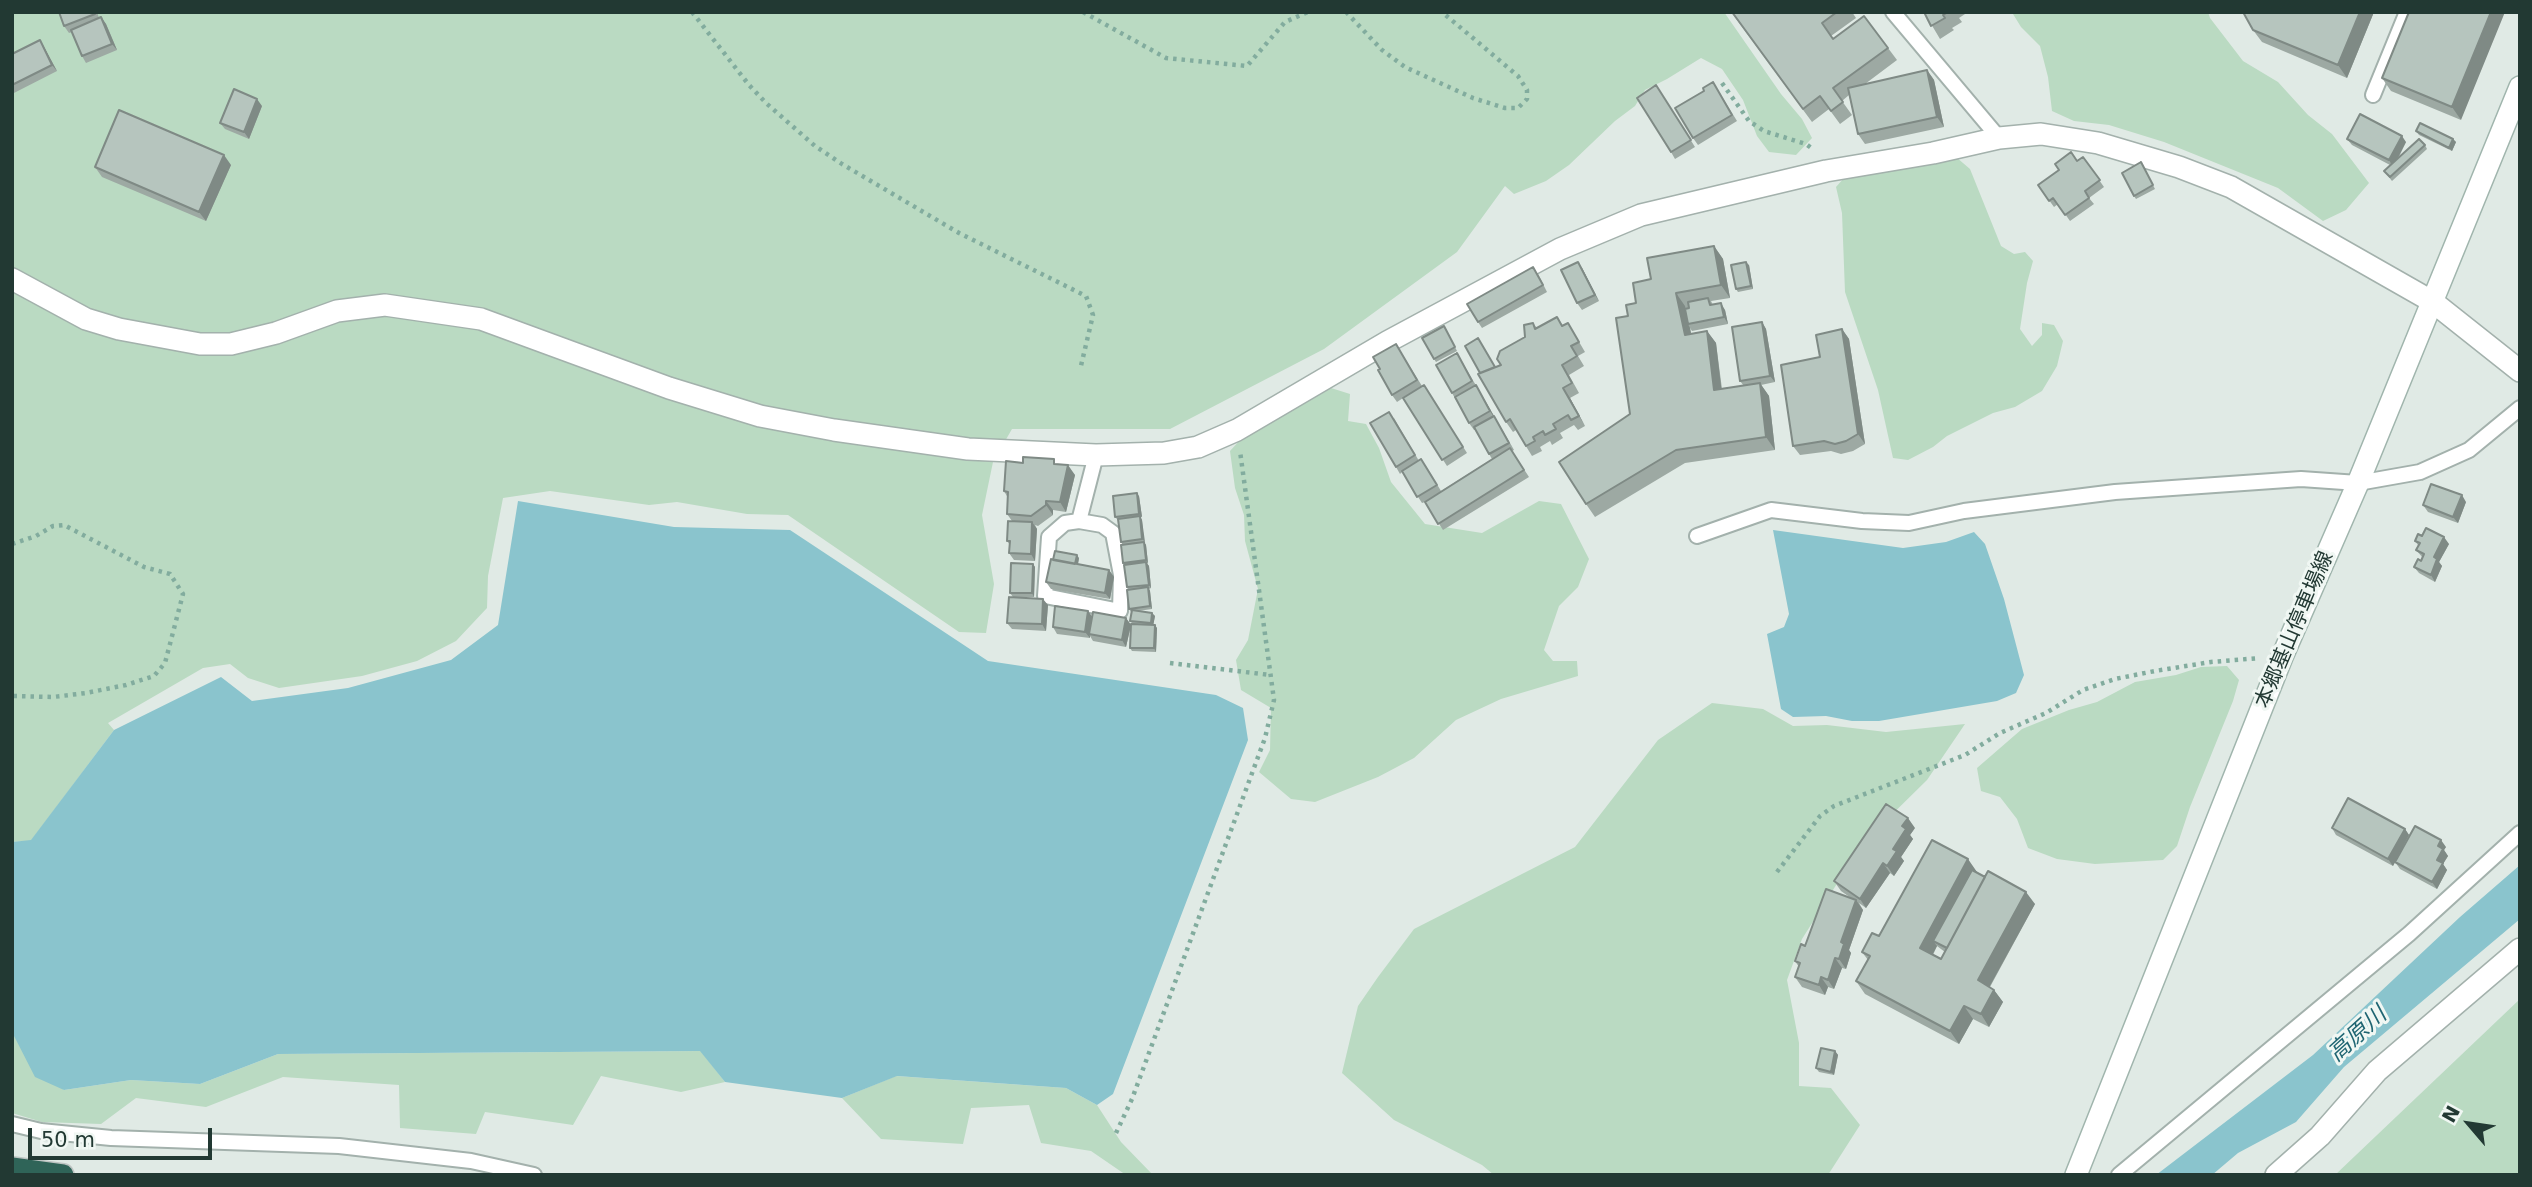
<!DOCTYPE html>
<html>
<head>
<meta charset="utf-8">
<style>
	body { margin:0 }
	#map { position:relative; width:2532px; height:1187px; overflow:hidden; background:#e0eae5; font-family:"DejaVu Sans",sans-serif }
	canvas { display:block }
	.frame { position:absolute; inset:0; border:14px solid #223933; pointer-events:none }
	.north { position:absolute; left:2434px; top:1089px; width:70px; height:70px; -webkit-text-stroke:5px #f0f7f3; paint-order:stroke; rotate:299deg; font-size:19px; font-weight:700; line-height:28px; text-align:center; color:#223933 }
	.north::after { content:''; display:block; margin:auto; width:24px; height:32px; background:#223933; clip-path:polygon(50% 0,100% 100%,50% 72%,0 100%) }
	.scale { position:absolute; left:28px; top:1128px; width:184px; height:32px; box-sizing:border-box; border:4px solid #223933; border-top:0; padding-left:9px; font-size:21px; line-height:24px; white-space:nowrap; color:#223933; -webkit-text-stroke:5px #f0f7f3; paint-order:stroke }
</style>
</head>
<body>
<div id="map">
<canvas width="2532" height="1187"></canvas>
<div class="frame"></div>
<div class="north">N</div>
<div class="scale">50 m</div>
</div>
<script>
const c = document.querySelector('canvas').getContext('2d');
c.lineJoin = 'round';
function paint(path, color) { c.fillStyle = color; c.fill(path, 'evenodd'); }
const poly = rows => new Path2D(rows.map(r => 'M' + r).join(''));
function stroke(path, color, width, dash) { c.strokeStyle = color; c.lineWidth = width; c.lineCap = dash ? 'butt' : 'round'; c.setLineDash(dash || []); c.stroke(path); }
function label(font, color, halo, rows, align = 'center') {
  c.font = font + ' "DejaVu Sans","Noto Sans JP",sans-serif'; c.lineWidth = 6; c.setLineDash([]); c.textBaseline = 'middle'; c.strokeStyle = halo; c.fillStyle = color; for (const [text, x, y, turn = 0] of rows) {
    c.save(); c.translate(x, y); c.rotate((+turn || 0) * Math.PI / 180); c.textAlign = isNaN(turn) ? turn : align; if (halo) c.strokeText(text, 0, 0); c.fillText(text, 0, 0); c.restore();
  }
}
const green = poly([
	[12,12,1724,12,1781,94,1802,119,1812,138,1796,155,1769,152,1757,136,1743,100,1722,69,1701,58,1667,79,1645,90,1635,106,1615,121,1569,165,1546,181,1514,194,1505,186,1457,252,1324,349,1170,429,1012,429,993,462,982,515,994,584,986,633,959,632,788,515,747,514,677,502,649,505,550,491,503,498,488,576,487,608,456,641,417,661,362,676,279,688,248,678,230,664,203,668,108,723,114,730,31,841,12,842],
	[2015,12,2208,12,2210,18,2243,61,2278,82,2308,115,2332,134,2369,183,2346,210,2323,221,2278,188,2164,142,2109,125,2074,121,2052,111,2048,77,2040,46,2021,27,2013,14],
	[1956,157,1970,169,2001,246,2014,254,2025,252,2033,261,2027,283,2020,329,2032,346,2042,335,2042,323,2054,325,2063,341,2057,366,2042,391,2015,407,1993,413,1947,436,1933,447,1908,460,1893,458,1878,390,1845,292,1842,213,1836,187,1844,178],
	[1331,388,1350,394,1348,421,1366,424,1379,448,1391,482,1425,524,1482,533,1539,501,1561,504,1589,559,1578,587,1559,606,1544,650,1553,661,1577,661,1578,676,1501,699,1456,720,1414,758,1378,777,1315,802,1291,799,1259,772,1270,750,1271,708,1241,690,1236,660,1248,640,1258,589,1245,541,1244,515,1235,488,1230,451,1241,439],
	[2227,666,2239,680,2233,701,2190,807,2177,846,2163,860,2095,864,2057,859,2028,848,2017,819,2000,797,1981,791,1977,768,2022,729,2069,710,2097,702,2135,682,2176,675,2201,667],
	[1712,703,1763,709,1793,726,1827,725,1886,732,1965,724,1927,780,1862,844,1802,939,1787,980,1799,1043,1799,1086,1831,1088,1860,1125,1828,1175,1494,1175,1482,1165,1394,1120,1342,1073,1358,1006,1378,977,1414,929,1575,847,1658,740],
	[2520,999,2520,1175,2335,1175],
	[12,1032,64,1090,131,1080,200,1084,278,1054,701,1051,725,1082,681,1092,601,1076,573,1125,485,1112,476,1134,400,1128,399,1085,283,1077,206,1107,136,1098,101,1124,42,1122,12,1113],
	[896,1076,1066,1088,1097,1105,1121,1142,1153,1175,1126,1175,1091,1151,1041,1143,1029,1105,971,1108,963,1144,881,1139,842,1098]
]);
const water = poly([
	[518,501,674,527,790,530,988,661,1216,695,1243,708,1248,740,1113,1094,1097,1105,1066,1088,897,1076,842,1098,725,1082,700,1051,278,1054,200,1084,131,1080,64,1090,35,1077,12,1032,12,842,31,840,114,730,221,677,252,701,348,688,451,660,498,625],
	[1773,530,1903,548,1946,542,1974,532,1985,544,2004,599,2024,675,2016,693,1997,701,1879,721,1852,721,1826,716,1793,717,1781,709,1767,634,1784,627,1789,614],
	[2520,865,2520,919,2344,1067,2296,1122,2238,1153,2212,1175,2156,1175,2313,1055,2460,917]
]);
const path = poly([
	[692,12,749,85,766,103,815,146,842,164,959,233,1086,296,1093,315,1080,370],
	[1083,12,1166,58,1247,66,1285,22,1308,12],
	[1346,12,1382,50,1405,67,1473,98,1505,108,1518,108,1527,99,1527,90,1518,76,1442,12],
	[1722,83,1749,121,1764,131,1806,144,1814,150],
	[12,544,36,536,53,526,64,525,144,567,170,574,183,594,165,663,154,676,126,685,86,693,53,697,12,696],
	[1170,663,1270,675],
	[1777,872,1820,816,1834,806,1965,755,2000,733,2046,713,2083,690,2115,679,2155,671,2211,662,2260,658],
	[1116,1133,1132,1099,1265,738,1274,700,1240,451]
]);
const service = poly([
	[1893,12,1999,138],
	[2373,95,2407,12],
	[1079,521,1065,523,1049,537,1045,596,1120,611,1121,575,1113,533,1102,525,1079,521,1096,455],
	[1697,536,1771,510,1862,521,1909,523,1964,511,2115,492,2301,479,2358,483,2420,472,2469,450,2520,408],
	[12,1124,41,1131,111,1138,339,1146,471,1161,534,1175],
	[2119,1175,2409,934,2520,833]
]);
const minor = poly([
	[12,279,86,319,119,329,200,344,231,344,276,333,337,311,385,305,481,319,669,388,760,416,834,430,968,449,1096,455,1164,453,1198,447,1237,430,1387,342,1560,249,1641,215,1826,171,1933,153,1999,138,2041,134,2098,143,2179,167,2231,187,2433,302,2520,371],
	[2276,1175,2320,1136,2377,1071,2520,949]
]);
const secondary = poly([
	[2076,1175,2282,657,2358,483,2520,87]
]);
const motorway = poly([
	[12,1168,63,1175]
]);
const wall = poly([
	[97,12,99,18,101,17,106,24,117,50,86,63,82,56,72,32,69,33,64,26],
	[1731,12,1852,12,1856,18,1831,36,1833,39,1864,16,1897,60,1865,84,1927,70,1934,80,1944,127,1865,144,1858,134,1849,95,1842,101,1852,115,1840,124,1829,109,1812,122],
	[1924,12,1968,12,1959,18,1962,22,1952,28,1954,30,1940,39],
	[2374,12,2347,78,2262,42,2253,30],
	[2409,12,2461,120,2391,91,2382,78],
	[44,47,57,71,12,94,12,54],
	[1713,82,1737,121,1698,145,1693,138,1704,91],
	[1656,85,1695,147,1675,159,1671,152],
	[262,106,249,139,225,129,220,123],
	[2416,131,2453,139,2456,142,2452,151,2419,135],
	[2347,139,2406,142,2398,159,2425,145,2427,149,2392,181,2384,171,2390,165,2352,145],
	[2083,157,2104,187,2089,198,2094,204,2070,221,2058,204,2054,207,2038,185],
	[231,165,206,221,102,177,95,167],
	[2143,166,2155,189,2136,199,2134,196],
	[1714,246,1723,259,1730,298,1711,301,1713,305,1725,310,1728,324,1692,331,1690,328,1691,334,1707,331,1716,343,1722,389,1744,386,1740,381,1762,322,1766,329,1775,382,1761,385,1769,396,1775,450,1685,463,1595,517,1586,504,1630,414,1628,316,1651,279],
	[1749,265,1753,289,1738,292,1736,289],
	[1582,268,1599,301,1582,310,1577,303],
	[1538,274,1547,292,1482,328,1478,322],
	[1557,317,1563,326,1568,323,1585,352,1578,356,1584,366,1569,375,1579,393,1570,398,1585,426,1578,430,1574,425,1560,433,1563,438,1552,445,1550,441,1540,447,1542,451,1532,456,1516,430,1513,432,1506,422,1495,367,1501,365,1525,337,1533,323,1537,328],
	[1446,329,1457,351,1436,362,1434,359],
	[1842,329,1849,339,1865,444,1853,451,1841,454,1831,451,1800,455,1793,446,1820,357],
	[1396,344,1422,386,1428,391,1467,453,1447,466,1403,398,1406,396,1397,402,1392,395,1380,369],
	[1461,360,1514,450,1512,451,1529,477,1443,530,1425,502,1422,503,1402,472,1400,474,1396,467,1394,418,1419,461,1426,466,1441,491,1492,459,1475,430,1474,430,1469,423,1452,393],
	[1058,464,1075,475,1066,512,1053,510,1053,515,1038,526,1035,525,1037,529,1035,561,1014,560,1009,553,1010,545,1007,541,1012,521,1007,514,1008,498,1004,491],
	[1139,496,1142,517,1140,517,1142,520,1144,542,1146,545,1148,563,1147,564,1149,566,1151,588,1149,589,1150,591,1152,609,1138,611,1152,613,1155,616,1153,625,1157,628,1156,652,1132,651,1130,648,1131,625,1126,647,1093,641,1090,636,1090,638,1057,634,1053,627,1088,611,1092,617,1126,618,1131,625,1133,624,1130,621,1131,612,1129,609,1128,589,1127,587,1125,565,1123,563,1123,545,1121,542,1118,520,1115,517],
	[2466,502,2458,523,2428,512,2423,505],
	[2422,536,2449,544,2439,562,2442,566,2435,582,2419,573,2414,567,2421,561,2423,558,2416,550,2418,545,2415,541],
	[1079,558,1078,564,1109,570,1114,577,1110,599,1051,589,1046,582],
	[1033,564,1035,567,1034,597,1013,597,1010,593],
	[1048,605,1046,631,1012,629,1007,623],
	[1915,828,1910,835,1913,839,1901,857,1904,861,1894,876,1890,873,1866,908,1859,903,1863,910,1849,950,1851,953,1846,969,1842,968,1834,989,1828,987,1825,995,1802,987,1795,977,1799,967,1795,961,1805,946,1851,898,1841,891,1834,881],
	[2332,828,2405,829,2409,835,2393,866,2336,835],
	[2446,847,2444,850,2448,856,2443,864,2447,870,2437,889,2400,869,2395,862],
	[1977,872,2035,904,1990,987,1994,990,2003,1002,1989,1027,1973,1019,1959,1044,1865,994,1856,981,1868,960,1862,952,1879,936],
	[1937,946,1945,952,1941,959,1933,955],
	[1835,1051,1838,1055,1834,1075,1819,1072,1816,1068]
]);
const shadedWall = poly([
	[2360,12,2374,12,2347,78,2338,65],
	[2491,12,2505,12,2461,120,2452,107],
	[101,17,106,24,117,50,112,44],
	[40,40,44,47,57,71,52,65],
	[1927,70,1934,80,1944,127,1937,117],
	[257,99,262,106,249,139,244,132],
	[2402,136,2406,142,2393,167,2389,160],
	[2453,139,2456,142,2452,151,2449,148],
	[224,155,231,165,206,221,199,212],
	[1714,246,1723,259,1730,298,1721,285],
	[1578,262,1582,268,1599,301,1595,295],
	[1746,262,1749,265,1753,289,1751,286],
	[1676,293,1685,306,1689,324,1688,324,1690,328,1694,348,1685,335],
	[1721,303,1725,310,1728,324,1724,317],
	[1762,322,1766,329,1775,382,1770,376],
	[1842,329,1849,339,1865,444,1858,434],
	[1707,331,1716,343,1723,403,1714,390],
	[1760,383,1769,396,1775,450,1766,437],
	[1476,385,1480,392,1514,450,1490,411],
	[1563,388,1570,398,1585,426,1579,416],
	[1068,465,1075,475,1066,512,1060,502],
	[1137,493,1139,496,1142,517,1139,514],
	[2462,495,2466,502,2458,523,2453,517],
	[1046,501,1053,510,1053,515,1046,505],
	[1140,516,1142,520,1145,542,1142,539],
	[1032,522,1037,529,1035,561,1031,554],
	[2444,537,2449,544,2439,562,2442,566,2435,582,2431,575,2434,557],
	[1144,542,1146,545,1148,563,1146,560],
	[1077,555,1079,558,1077,569,1075,566],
	[1146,562,1149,566,1151,588,1149,585],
	[1033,564,1035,567,1034,597,1032,593],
	[1109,570,1114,577,1110,599,1105,593],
	[1148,587,1150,591,1152,609,1150,606],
	[1043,599,1048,605,1046,631,1042,624],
	[1088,611,1093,618,1089,634,1090,636,1090,638,1085,632],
	[1152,613,1155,616,1153,627,1151,623],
	[1126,618,1131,625,1126,647,1122,640],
	[1155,625,1157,628,1156,652,1154,648],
	[1908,818,1915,828,1910,835,1913,839,1901,857,1904,861,1894,876,1887,866,1902,826],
	[2405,829,2409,835,2393,866,2388,859],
	[2441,840,2446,847,2444,850,2448,856,2443,864,2447,870,2437,889,2432,882,2438,846],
	[1968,859,1977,872,1933,941,1937,946,1929,961,1920,948],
	[1883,863,1890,873,1866,908,1860,899],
	[2026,892,2035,904,1986,993,1978,980],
	[1856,900,1863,910,1849,950,1851,953,1846,969,1839,959,1841,942],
	[1835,958,1842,968,1834,989,1828,980],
	[1821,977,1828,987,1825,995,1819,985],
	[1994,990,2003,1002,1989,1027,1981,1014],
	[1964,1006,1973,1019,1959,1044,1950,1031],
	[1835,1051,1838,1055,1834,1075,1831,1072]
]);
const building = poly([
	[59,12,95,12,95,14,64,26,59,12],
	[1732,12,1837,12,1822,23,1833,39,1864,16,1888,48,1833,88,1843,102,1831,111,1820,96,1803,109,1732,12],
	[1924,12,1948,12,1943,15,1945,18,1931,26,1924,12],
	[2243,12,2360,12,2338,65,2253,30,2243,12],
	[2409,12,2491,12,2452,107,2382,78,2409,12],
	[101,17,112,44,82,56,71,30,101,17],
	[40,40,52,65,12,85,12,54,40,40],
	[1927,70,1937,117,1858,134,1848,88,1927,70],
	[1713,82,1732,115,1693,138,1675,108,1704,91,1703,88,1713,82],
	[1656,85,1691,140,1671,152,1637,98,1656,85],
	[234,89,257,99,244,132,220,123,234,89],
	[119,110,224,155,199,212,95,167,119,110],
	[2360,114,2402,136,2389,160,2347,139,2360,114],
	[2420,123,2453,139,2449,148,2416,131,2420,123],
	[2419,139,2425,145,2390,177,2384,171,2419,139],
	[2071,152,2077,161,2083,157,2100,180,2085,191,2089,198,2065,215,2053,198,2049,201,2038,185,2059,170,2055,164,2071,152],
	[2141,162,2153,185,2134,196,2122,173,2141,162],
	[1714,246,1721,285,1676,293,1685,335,1707,331,1714,390,1760,383,1766,437,1676,450,1586,504,1559,462,1630,414,1616,318,1628,316,1626,305,1636,303,1633,283,1651,279,1647,258,1714,246],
	[1578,262,1595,295,1577,303,1561,270,1578,262],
	[1746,262,1751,286,1736,289,1731,265,1746,262],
	[1533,267,1543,285,1478,322,1467,304,1533,267],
	[1708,298,1710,305,1721,303,1724,317,1688,324,1685,309,1689,308,1688,302,1708,298],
	[1557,317,1562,326,1568,323,1579,342,1571,346,1577,356,1562,365,1572,383,1563,388,1579,416,1571,420,1568,415,1553,424,1556,429,1545,435,1543,431,1533,437,1535,441,1526,446,1510,419,1506,422,1478,374,1501,365,1497,359,1500,351,1525,337,1524,325,1533,323,1535,329,1557,317],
	[1762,322,1770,376,1740,381,1732,327,1762,322],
	[1444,326,1455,347,1434,359,1422,338,1444,326],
	[1842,329,1858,434,1846,441,1835,444,1824,441,1793,446,1781,365,1820,357,1816,335,1842,329],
	[1478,338,1495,367,1480,373,1465,346,1478,338],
	[1396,344,1417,380,1392,395,1378,370,1380,369,1373,357,1396,344],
	[1457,353,1472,381,1452,393,1436,365,1457,353],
	[1424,385,1463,447,1442,460,1403,398,1424,385],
	[1476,385,1490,411,1469,423,1455,397,1476,385],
	[1389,412,1415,455,1396,467,1370,423,1389,412],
	[1494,416,1509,443,1489,454,1474,427,1494,416],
	[1510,448,1524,470,1438,524,1425,502,1510,448],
	[1023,457,1054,459,1054,464,1068,465,1060,502,1046,501,1046,505,1031,516,1007,514,1008,492,1004,491,1006,461,1023,463,1023,457],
	[1421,459,1437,485,1417,497,1402,471,1421,459],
	[2431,484,2462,495,2453,517,2423,505,2431,484],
	[1137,493,1139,514,1115,517,1113,496,1137,493],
	[1140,516,1142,539,1121,542,1118,519,1140,516],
	[1008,521,1032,522,1031,554,1009,553,1010,541,1007,541,1008,521],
	[2426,528,2444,537,2434,557,2437,559,2431,575,2414,567,2418,559,2421,561,2424,554,2416,550,2420,543,2415,541,2418,534,2422,536,2426,528],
	[1144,542,1146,560,1123,563,1121,545,1144,542],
	[1055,551,1077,555,1075,564,1053,560,1055,551],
	[1051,559,1109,570,1105,593,1046,582,1051,559],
	[1146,562,1149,585,1127,587,1124,565,1146,562],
	[1011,563,1033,564,1032,593,1010,593,1011,563],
	[1148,587,1150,606,1129,609,1127,590,1148,587],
	[1009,597,1043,599,1042,624,1007,623,1009,597],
	[1055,606,1088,611,1085,632,1053,627,1055,606],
	[1132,610,1152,613,1151,623,1130,621,1132,610],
	[1093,612,1126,618,1122,640,1089,634,1093,612],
	[1131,624,1155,625,1154,648,1130,648,1131,624],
	[2348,798,2405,829,2388,859,2332,828,2348,798],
	[1886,804,1908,818,1902,826,1906,829,1893,849,1897,851,1887,866,1883,863,1860,899,1834,881,1886,804],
	[2415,826,2441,840,2438,846,2443,849,2437,860,2443,863,2432,882,2395,862,2415,826],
	[1932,840,1968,859,1920,948,1941,959,1988,871,2026,892,1978,980,1994,990,1981,1014,1964,1006,1950,1031,1856,981,1870,956,1862,952,1872,933,1879,936,1932,840],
	[1972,870,1985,877,1947,948,1933,941,1972,870],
	[1826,889,1856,900,1841,942,1844,944,1839,959,1835,958,1828,980,1821,977,1819,985,1795,977,1800,963,1795,961,1801,944,1805,946,1826,889],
	[1821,1048,1835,1051,1831,1072,1816,1068,1821,1048]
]);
const streetNames = [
	["本郷基山停車場線",2295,630,-67]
];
const waterNames = [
	["高原川",2358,1035,-42]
];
paint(green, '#badac2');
paint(water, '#8ac4cd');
stroke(service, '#a3b1ac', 18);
stroke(minor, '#a3b1ac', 24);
stroke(secondary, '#a0b5ad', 24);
stroke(motorway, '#bdc4c2', 24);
stroke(path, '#82ac9e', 4.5, [3.5, 5]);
stroke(service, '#fff', 14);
stroke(minor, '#fff', 21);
stroke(secondary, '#fff', 21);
stroke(motorway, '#2f6458', 21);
paint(wall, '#9da9a3');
paint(shadedWall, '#7f8a85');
paint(building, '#b6c5be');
stroke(building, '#7f8a85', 2);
label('21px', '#223933', '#f0f7f3', streetNames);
label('italic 23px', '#1f6572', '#f0f7f3', waterNames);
</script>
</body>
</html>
